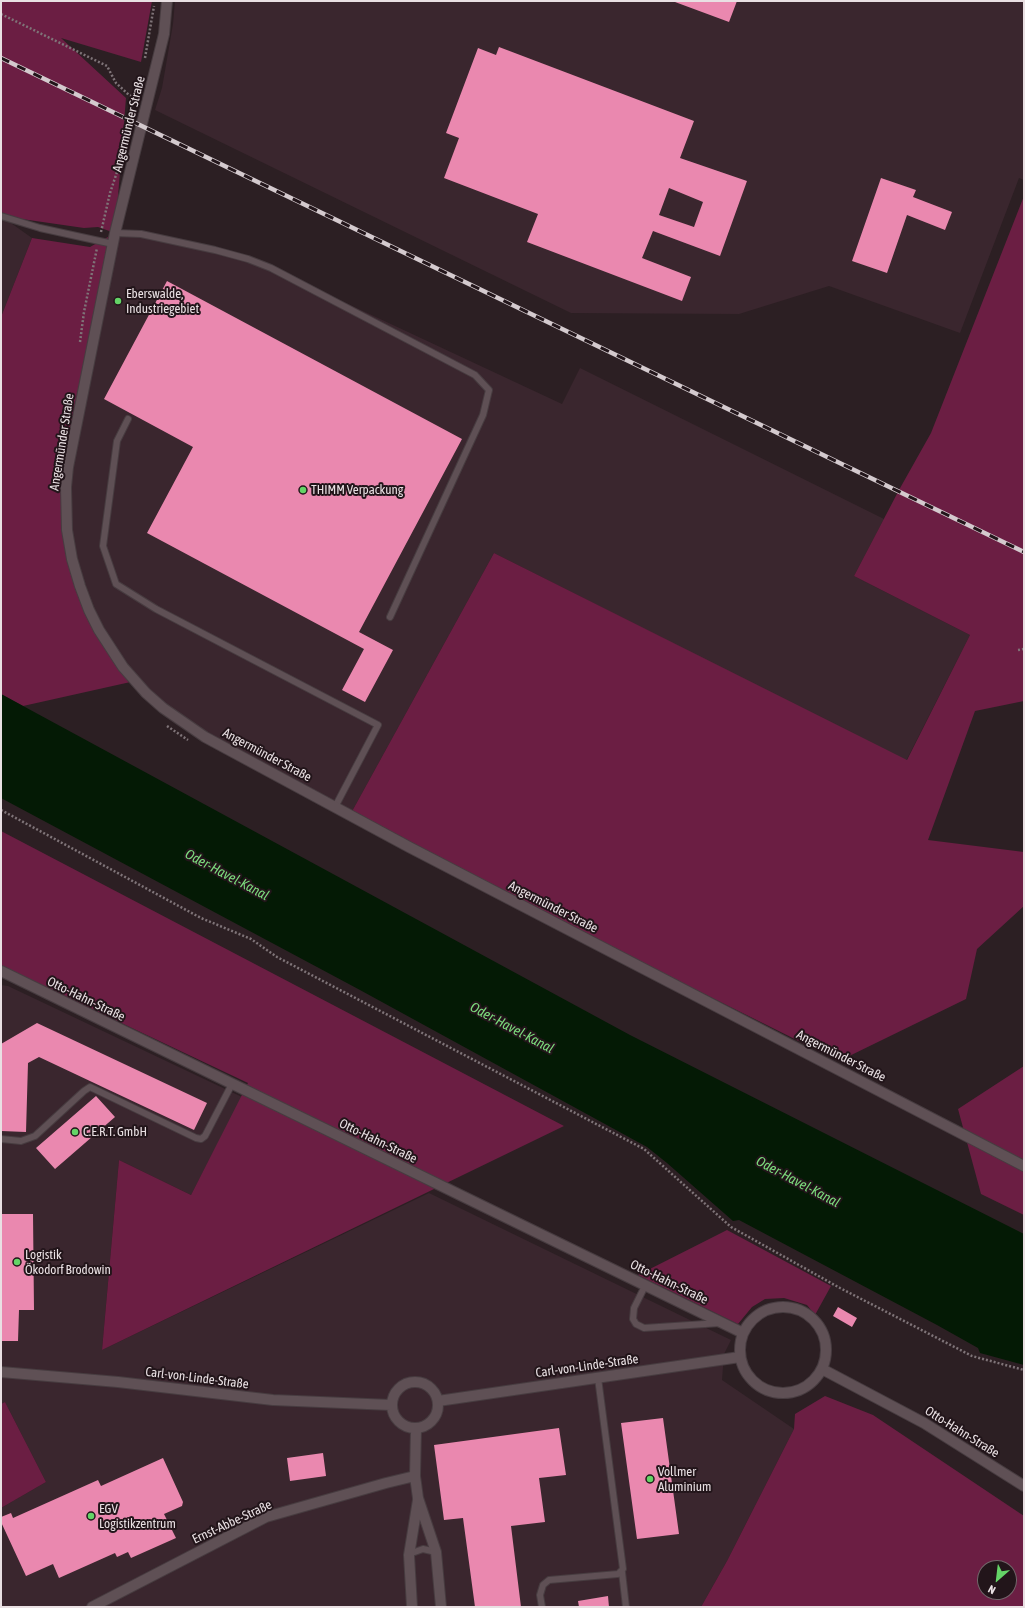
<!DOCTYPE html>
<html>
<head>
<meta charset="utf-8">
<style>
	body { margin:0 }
	#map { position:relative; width:1025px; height:1608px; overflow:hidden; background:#2c1f23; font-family:"Asap Condensed",sans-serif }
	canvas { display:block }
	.frame { position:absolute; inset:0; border:2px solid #e9e0e3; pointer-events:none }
	.north { position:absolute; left:977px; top:1560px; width:40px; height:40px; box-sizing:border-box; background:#22151a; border:1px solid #72666a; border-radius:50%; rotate:208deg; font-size:11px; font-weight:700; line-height:16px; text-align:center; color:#e9e0e3 }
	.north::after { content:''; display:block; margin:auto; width:14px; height:18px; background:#64d467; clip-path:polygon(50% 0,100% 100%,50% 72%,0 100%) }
</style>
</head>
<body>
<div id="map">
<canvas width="1025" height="1608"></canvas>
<div class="frame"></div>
<div class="north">N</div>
</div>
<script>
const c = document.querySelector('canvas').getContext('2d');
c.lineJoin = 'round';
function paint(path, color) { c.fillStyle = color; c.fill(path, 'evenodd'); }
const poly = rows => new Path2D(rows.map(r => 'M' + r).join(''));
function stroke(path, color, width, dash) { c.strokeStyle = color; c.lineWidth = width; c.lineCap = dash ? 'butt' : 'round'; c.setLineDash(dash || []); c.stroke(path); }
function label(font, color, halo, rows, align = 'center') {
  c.font = font + ' "Asap Condensed",sans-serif'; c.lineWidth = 4; c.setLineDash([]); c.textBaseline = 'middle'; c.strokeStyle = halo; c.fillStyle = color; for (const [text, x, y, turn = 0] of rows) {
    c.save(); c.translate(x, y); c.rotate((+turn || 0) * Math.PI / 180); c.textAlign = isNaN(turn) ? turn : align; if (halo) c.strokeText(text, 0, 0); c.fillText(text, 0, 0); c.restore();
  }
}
const built = poly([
	[175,1,1024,1,1024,180,1019,178,960,333,829,286,739,314,571,313,155,110,162,88,173,24],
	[1,216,32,238,1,317],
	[115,233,141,234,215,250,271,268,562,404,580,368,884,519,854,576,970,635,906,761,494,553,350,815,163,708,110,648,80,586,68,515,68,467],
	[1,985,8,986,242,1097,191,1195,119,1160,102,1350,429,1193,731,1340,724,1354,722,1380,794,1429,727,1561,701,1607,1,1607,1,1508,46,1482,5,1402,1,1404]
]);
const green = poly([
	[1,1,152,1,141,62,61,38,126,98,115,233,68,467,68,515,80,586,110,648,135,681,23,706,1,694,1,317,32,238,90,247,115,233,98,227,84,228,1,216],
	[1024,196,1024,701,975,711,928,840,1024,852,1024,906,977,949,966,999,839,1061,409,847,350,815,494,553,907,760,970,635,854,576,899,490,931,433],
	[1,831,564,1126,102,1350,119,1160,191,1195,248,1083,1,966],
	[1024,1066,1024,1215,981,1194,958,1109],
	[727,1230,831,1286,815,1315,807,1305,784,1298,765,1299,752,1307,738,1324,638,1275],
	[825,1396,873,1415,1024,1516,1024,1607,701,1607,727,1561,794,1429,795,1414],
	[985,1568,1009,1568,1009,1592,985,1592],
	[5,1402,46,1482,1,1508,1,1404]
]);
const water = poly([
	[1,694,630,1035,1024,1234,1024,1365,980,1353,978,1348,937,1325,739,1220,733,1221,667,1163,647,1147,360,990,1,798]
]);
const building = poly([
	[676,1,737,1,729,22,675,2],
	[499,47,694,121,680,158,747,181,720,256,653,231,642,258,691,277,682,301,527,242,538,214,444,178,459,138,446,133,478,48,496,55],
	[669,188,703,202,694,227,659,215],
	[881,178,916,190,913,197,952,212,945,230,907,215,887,273,852,261],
	[167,281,462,439,359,632,393,650,365,702,342,690,364,649,147,533,193,447,104,399],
	[37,1023,207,1103,194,1130,39,1057,28,1063,26,1132,1,1131,1,1044],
	[96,1096,115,1117,55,1169,36,1148],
	[1,1214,33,1214,34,1310,19,1310,18,1341,1,1341],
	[838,1307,857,1318,852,1327,833,1316],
	[663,1418,679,1534,637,1539,621,1423],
	[559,1428,566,1475,539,1478,545,1522,511,1526,521,1607,475,1607,463,1518,444,1520,434,1445],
	[323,1453,326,1476,290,1481,287,1458],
	[163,1458,183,1502,182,1506,164,1514,176,1538,131,1558,128,1552,117,1557,115,1553,59,1578,53,1564,26,1576,1,1522,1,1517,11,1513,13,1518,98,1480,101,1486],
	[608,1596,609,1607,579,1607,578,1601]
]);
const path = poly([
	[1,14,107,66,116,83,129,95,137,98],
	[145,58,154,6],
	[101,232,110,193,118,169],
	[80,342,84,312,97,248],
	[1018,650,1024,649],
	[167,726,188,740],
	[1,810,201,918,251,939,277,957,644,1149,731,1227,840,1288,972,1356,1024,1370]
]);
const service = poly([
	[1,216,40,228,113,244],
	[115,233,141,234,215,250,248,259,271,268,475,375,489,390,483,415,390,617],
	[128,419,117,441,103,546,116,584,156,609,378,725,335,807],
	[1,1139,21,1141,35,1136,84,1091,90,1087,196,1138,201,1139,205,1136,232,1084],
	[645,1286,634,1308,633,1319,636,1324,644,1328,720,1323],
	[409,1554,423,1549,436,1552],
	[622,1572,626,1607],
	[542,1607,540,1595,543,1585,549,1580,618,1574,623,1569,598,1378]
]);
const minor = poly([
	[167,1,164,34,115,233,68,467,66,487,67,530,72,559,80,586,89,610,99,630,123,667,146,693,163,708,205,737,409,847,1024,1166],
	[1,971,743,1333],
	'740 1350a43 43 0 1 1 86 0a43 43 0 1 1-86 0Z',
	[822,1369,924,1423,1024,1486],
	[1,1372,118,1382,273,1400,391,1405],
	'392 1405a23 23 0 1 1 46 0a23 23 0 1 1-46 0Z',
	[438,1401,740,1357],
	[416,1428,415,1476,418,1498,436,1552,441,1607],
	[92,1607,266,1517,386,1483,415,1476],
	[412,1607,409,1555,418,1500]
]);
const rail = poly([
	[1,58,1024,552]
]);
const markers = [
	[118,301,4,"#64d467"],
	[303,490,4,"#64d467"],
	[75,1132,4,"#64d467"],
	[17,1262,4,"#64d467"],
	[650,1479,4,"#64d467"],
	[91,1516,4,"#64d467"]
];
const streetNames = [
	["Angermünder Straße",129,124,-76],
	["Angermünder Straße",62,442,-81],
	["Angermünder Straße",267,755,28],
	["Angermünder Straße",553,907,27],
	["Otto-Hahn-Straße",86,999,26],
	["Angermünder Straße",841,1056,27],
	["Otto-Hahn-Straße",378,1141,26],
	["Otto-Hahn-Straße",669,1282,26],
	["Carl-von-Linde-Straße",587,1366,-8],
	["Carl-von-Linde-Straße",197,1378,7],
	["Otto-Hahn-Straße",962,1432,32],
	["Ernst-Abbe-Straße",232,1522,-25]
];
const poiNames = [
	["Eberswalde,",126,294],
	["Industriegebiet",126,309],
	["THIMM Verpackung",311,490],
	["C.E.R.T. GmbH",83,1132],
	["Logistik",25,1255],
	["Ökodorf Brodowin",25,1270],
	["Vollmer",658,1472],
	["Aluminium",658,1487],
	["EGV",99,1509],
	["Logistikzentrum",99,1524]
];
const waterNames = [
	["Oder-Havel-Kanal",227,875,28],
	["Oder-Havel-Kanal",512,1028,28],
	["Oder-Havel-Kanal",798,1182,28]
];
paint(built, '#3a262e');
paint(green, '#6b1e43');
paint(water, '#041a05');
paint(building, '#ea88af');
stroke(service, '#473c40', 8);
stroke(minor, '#473c40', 12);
stroke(path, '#7f7478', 2.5, [2, 2]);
stroke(service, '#5f5055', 6);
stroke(minor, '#5f5055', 10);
stroke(rail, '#d4cace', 4.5);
stroke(rail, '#22151a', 3, [9]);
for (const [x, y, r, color] of markers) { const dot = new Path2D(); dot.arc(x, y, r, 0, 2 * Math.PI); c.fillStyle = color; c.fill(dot); stroke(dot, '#22151a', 1.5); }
label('13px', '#e9e0e3', '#22151a', streetNames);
label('13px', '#e9e0e3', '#22151a', poiNames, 'left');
label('italic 14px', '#7cdb7d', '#22151a', waterNames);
</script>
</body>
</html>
